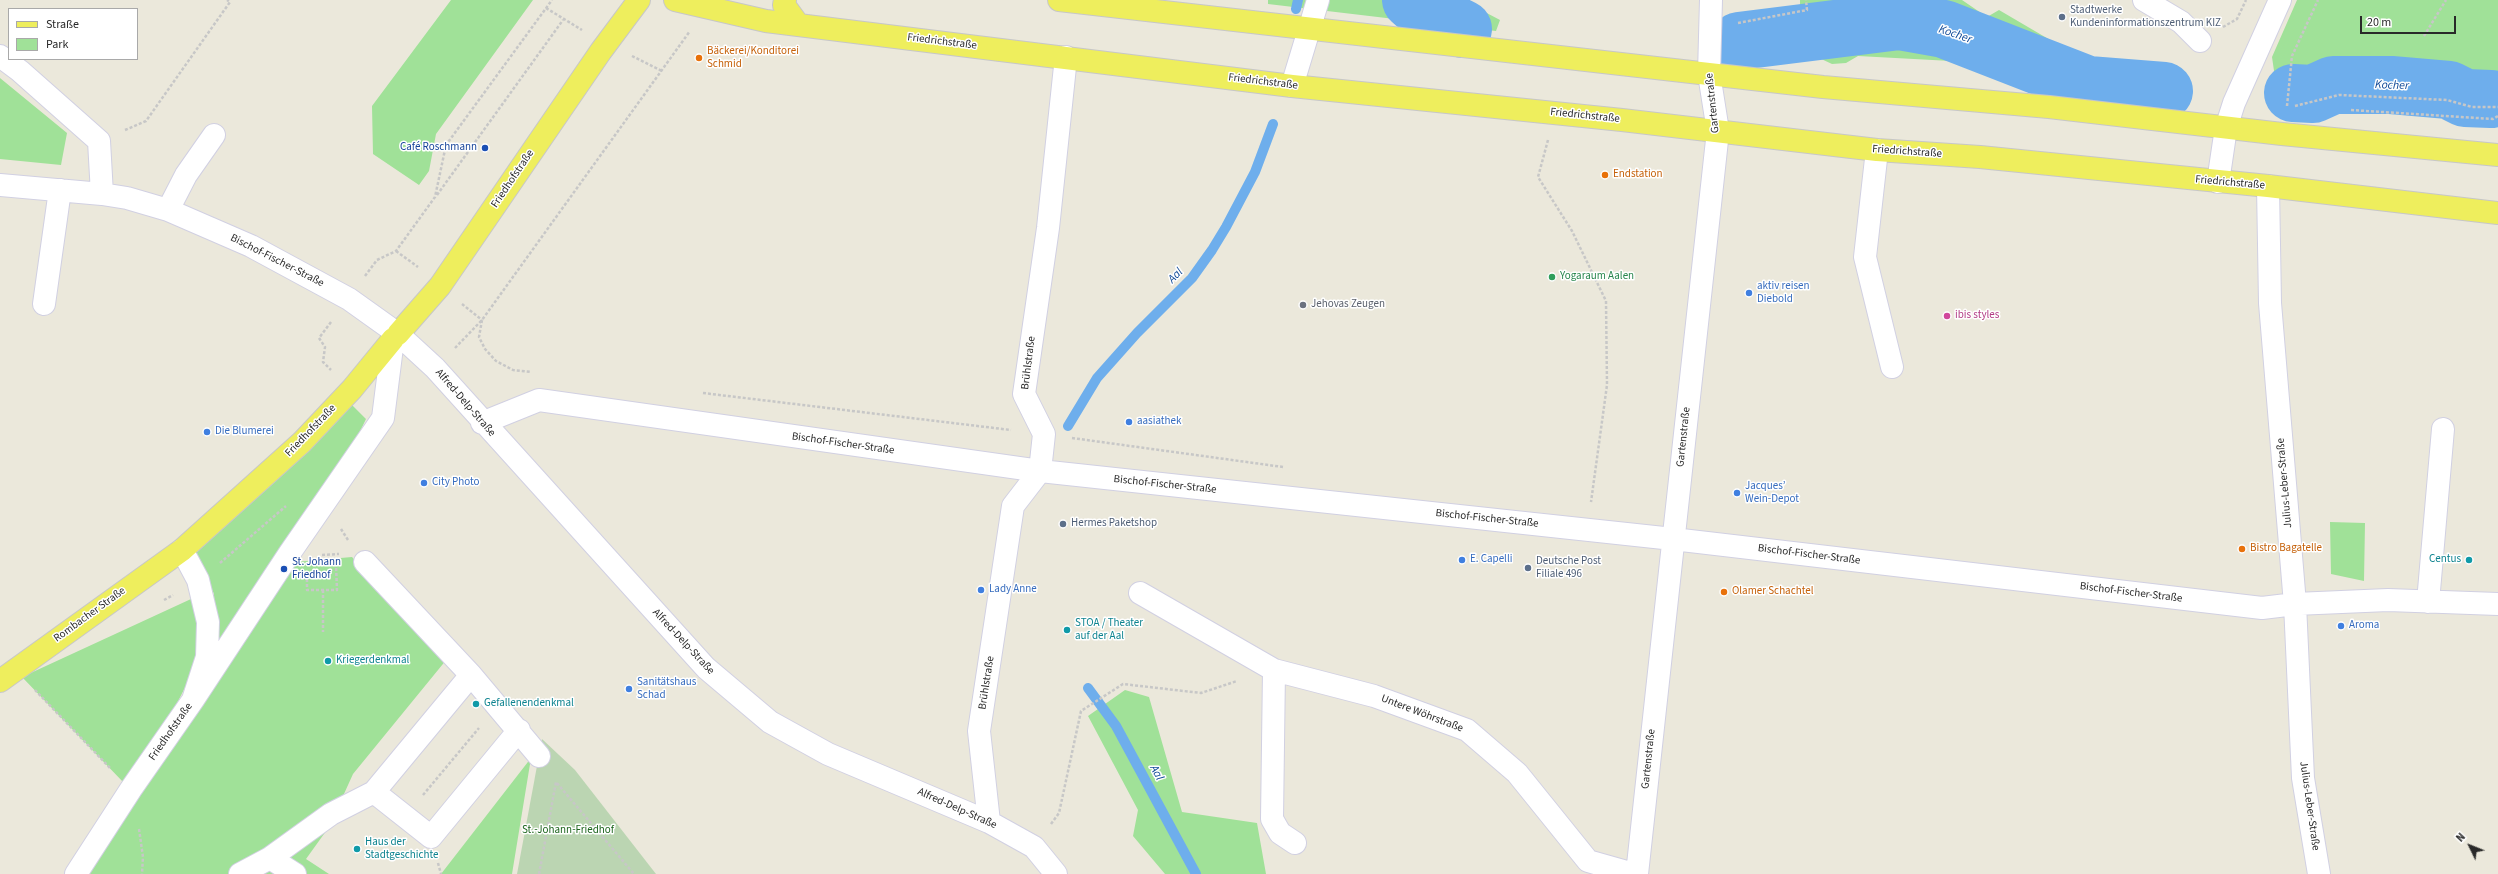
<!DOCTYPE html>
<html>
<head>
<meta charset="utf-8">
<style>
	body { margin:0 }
	#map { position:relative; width:2498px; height:874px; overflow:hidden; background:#ebe8db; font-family:"Source Sans 3",sans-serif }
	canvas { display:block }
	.legend { position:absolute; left:8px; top:8px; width:130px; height:52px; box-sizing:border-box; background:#fff; border:1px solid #a9a9a9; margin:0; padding:5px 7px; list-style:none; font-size:12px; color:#292929 }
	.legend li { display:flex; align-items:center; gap:8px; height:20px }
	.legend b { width:20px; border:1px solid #a9a9a9 }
	.north { position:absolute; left:2450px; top:826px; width:40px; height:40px; -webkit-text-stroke:3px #fff; paint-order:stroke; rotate:313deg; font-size:11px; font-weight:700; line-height:16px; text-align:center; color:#292929 }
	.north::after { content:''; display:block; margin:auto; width:14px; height:18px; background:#292929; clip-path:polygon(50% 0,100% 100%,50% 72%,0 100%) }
	.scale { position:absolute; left:2360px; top:16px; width:96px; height:18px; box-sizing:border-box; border:2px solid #292929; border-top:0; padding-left:5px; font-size:12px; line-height:14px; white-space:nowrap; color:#292929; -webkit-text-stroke:3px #fff; paint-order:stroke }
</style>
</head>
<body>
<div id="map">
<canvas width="2498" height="874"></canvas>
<ul class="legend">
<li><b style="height:5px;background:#eeee5d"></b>Straße</li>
<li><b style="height:11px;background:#a0e198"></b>Park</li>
</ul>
<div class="north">N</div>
<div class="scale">20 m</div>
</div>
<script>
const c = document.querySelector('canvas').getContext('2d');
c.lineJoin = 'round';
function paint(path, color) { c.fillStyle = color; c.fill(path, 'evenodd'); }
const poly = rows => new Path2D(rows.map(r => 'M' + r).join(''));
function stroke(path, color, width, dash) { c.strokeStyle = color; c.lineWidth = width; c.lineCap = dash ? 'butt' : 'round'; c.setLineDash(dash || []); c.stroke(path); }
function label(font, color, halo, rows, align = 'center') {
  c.font = font + ' "Source Sans 3",sans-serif'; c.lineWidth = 3; c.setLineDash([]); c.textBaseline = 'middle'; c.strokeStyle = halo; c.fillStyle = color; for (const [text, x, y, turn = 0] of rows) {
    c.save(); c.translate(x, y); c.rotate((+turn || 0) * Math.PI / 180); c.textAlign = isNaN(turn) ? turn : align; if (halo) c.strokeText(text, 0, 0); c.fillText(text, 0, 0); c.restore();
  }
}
const green = poly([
	[451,0,533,0,436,134,429,171,419,185,373,154,372,106],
	[1268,0,1462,0,1500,20,1496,31,1268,4],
	[1800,0,1962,0,1987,17,1999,10,2057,44,2054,49,2067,56,2073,85,2007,64,1858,56,1846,63,1832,64,1817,57,1785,55,1741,40,1740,19,1800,5],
	[2297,0,2498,0,2498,115,2492,117,2279,105,2272,57],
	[0,78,67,133,61,165,0,159],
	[352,405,366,419,348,456,215,656,214,594,195,552],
	[2330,522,2365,523,2364,581,2331,574],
	[352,557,447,659,353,774,329,827,306,859,329,874,87,874,295,562],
	[191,599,198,623,195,668,172,713,124,783,22,677],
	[1125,690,1149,697,1182,812,1257,823,1266,874,1165,874,1133,836,1138,810,1088,716],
	[531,758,512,874,441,874]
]);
const cemetery = poly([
	[542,739,575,770,656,874,517,874]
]);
const stream = poly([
	[1296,9,1298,0],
	[1068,426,1097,378,1137,333,1192,278,1212,250,1226,227,1255,172,1273,124],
	[1088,688,1116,726,1196,874]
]);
const river = poly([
	[1411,0,1420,8,1463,29],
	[1739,41,1899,21,1944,29,2088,85,2164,91],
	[2293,93,2313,94,2333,85,2391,85,2449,90,2465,98,2491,99]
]);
const path = poly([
	[546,8,582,30],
	[1738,23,1807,10,1806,0],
	[2223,27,2237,19,2246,0],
	[2424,36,2446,0],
	[632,56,662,71],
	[2287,106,2292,56,2318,0],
	[2295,106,2339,95,2447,100,2472,107,2498,107],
	[2351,110,2493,119,2498,116],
	[125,130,146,121,230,2,227,0],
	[1548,140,1538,177,1572,231,1606,301,1607,385,1591,502],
	[437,195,563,20],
	[396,251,418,267],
	[365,276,377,260,396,251,435,197,446,145,552,0],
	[462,304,482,320],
	[482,320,479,337,485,349,496,361,513,370,531,372],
	[331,322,319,338,325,347,323,362,331,370],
	[455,348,482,320,690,31],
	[703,393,1011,430],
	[1072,438,1283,467],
	[341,529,348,540],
	[322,555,339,554],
	[220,563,286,506],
	[307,579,307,590,337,590,336,565],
	[323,590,323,632],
	[164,600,173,595],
	[35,690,111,769],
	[423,795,479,728],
	[1051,824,1059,813,1081,711,1123,684,1201,693,1237,681],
	[139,829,143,857,142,874],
	[438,863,441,874],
	[539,874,556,782,634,874]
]);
const minor = poly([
	[2144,0,2181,22,2200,41],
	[0,56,20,71,99,141,102,194],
	[1292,86,1318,0],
	[1877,150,1865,257,1892,367],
	[2218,182,2226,128,2234,103,2280,0],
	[0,185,102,194,127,198,168,210,251,246,349,299,398,334,435,368,706,668,770,722,828,754,989,822,1034,847,1056,874],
	[2268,186,2270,303,2295,604,2303,778,2319,874],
	[168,210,186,175,214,135],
	[44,304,60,190],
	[482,423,539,400,1040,471,1673,539,2262,608,2295,604,2388,600,2498,604],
	[365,562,471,675],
	[1140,593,1274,670],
	[2428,602,2443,429],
	[193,700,289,554,383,418,393,339,398,334],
	[374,792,431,837,519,730],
	[989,822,979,731,1013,506,1040,471,1044,434,1024,394,1048,228,1066,57],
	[1295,843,1280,833,1272,819,1274,670,1374,696,1467,730,1517,773,1588,861,1634,874],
	[270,858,295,874],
	[76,874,131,789,193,700,207,657,208,622,198,580,182,550],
	[240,874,270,858,331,814,374,792,471,675,539,756],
	[1637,874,1718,131,1709,74,1711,0]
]);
const major = poly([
	[675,0,766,21,1292,86,1622,120,1877,150,1980,157,2268,186,2498,213],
	[785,0,784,5,798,24],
	[1059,0,1823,87,2049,107,2282,134,2498,155],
	[398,334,440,286,601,51,639,0],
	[0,681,182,550,302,442,352,389,393,339]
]);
const markers = [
	[2062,17,4,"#5c6f8a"],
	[699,58,4,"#e8710a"],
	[485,148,4,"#1a4fb4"],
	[1605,175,4,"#e8710a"],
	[1552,277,4,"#2e9e5b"],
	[1749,293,4,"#3f7fe0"],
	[1303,305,4,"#6b7280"],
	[1947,316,4,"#d1479c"],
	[1129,422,4,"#3f7fe0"],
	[207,432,4,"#3f7fe0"],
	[424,483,4,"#3f7fe0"],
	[1737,493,4,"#3f7fe0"],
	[1063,524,4,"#5c6f8a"],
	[2242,549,4,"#e8710a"],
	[1462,560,4,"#3f7fe0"],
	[2469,560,4,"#0f9aa8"],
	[1528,568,4,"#5c6f8a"],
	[284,569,4,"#1a4fb4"],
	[981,590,4,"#3f7fe0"],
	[1724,592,4,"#e8710a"],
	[2341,626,4,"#3f7fe0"],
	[1067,630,4,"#0f9aa8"],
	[328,661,4,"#0f9aa8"],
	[629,689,4,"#3f7fe0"],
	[476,704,4,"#0f9aa8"],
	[357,849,4,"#0f9aa8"]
];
const serviceNames = [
	["Stadtwerke",2070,11],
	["Kundeninformationszentrum KIZ",2070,24],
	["Hermes Paketshop",1071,524],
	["Deutsche Post",1536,562],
	["Filiale 496",1536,575]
];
const streetNames = [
	["Friedrichstraße",942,42,7],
	["Friedrichstraße",1263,82,7],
	["Gartenstraße",1713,103,-96],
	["Friedrichstraße",1585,116,6],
	["Friedrichstraße",1907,152,4],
	["Friedhofstraße",513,179,-56],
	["Friedrichstraße",2230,183,5],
	["Bischof-Fischer-Straße",277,261,27],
	["Brühlstraße",1029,363,-83],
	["Alfred-Delp-Straße",465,403,49],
	["Friedhofstraße",311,431,-46],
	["Gartenstraße",1684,437,-84],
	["Bischof-Fischer-Straße",843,444,8],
	["Julius-Leber-Straße",2285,483,-95],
	["Bischof-Fischer-Straße",1165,485,6],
	["Bischof-Fischer-Straße",1487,519,6],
	["Bischof-Fischer-Straße",1809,555,7],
	["Bischof-Fischer-Straße",2131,593,7],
	["Rombacher Straße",90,615,-36],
	["Alfred-Delp-Straße",683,642,47],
	["Brühlstraße",987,683,-81],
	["Untere Wöhrstraße",1422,714,21],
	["Friedhofstraße",171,732,-55],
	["Gartenstraße",1649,759,-84],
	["Julius-Leber-Straße",2309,806,82],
	["Alfred-Delp-Straße",957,809,24]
];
const foodNames = [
	["Bäckerei/Konditorei",707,52],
	["Schmid",707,65],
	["Endstation",1613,175],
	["Bistro Bagatelle",2250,549],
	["Olamer Schachtel",1732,592]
];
const transitNames = [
	["Café Roschmann",477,148],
	["St. Johann",292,563,"left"],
	["Friedhof",292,576,"left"]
];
const leisureNames = [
	["Yogaraum Aalen",1560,277]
];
const shopNames = [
	["aktiv reisen",1757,287],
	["Diebold",1757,300],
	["aasiathek",1137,422],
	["Die Blumerei",215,432],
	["City Photo",432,483],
	["Jacques’",1745,487],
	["Wein-Depot",1745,500],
	["E. Capelli",1470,560],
	["Lady Anne",989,590],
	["Aroma",2349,626],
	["Sanitätshaus",637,683],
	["Schad",637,696]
];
const worshipNames = [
	["Jehovas Zeugen",1311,305]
];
const hotelNames = [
	["ibis styles",1955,316]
];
const cultureNames = [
	["Centus",2461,560,"right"],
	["STOA / Theater",1075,624],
	["auf der Aal",1075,637],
	["Kriegerdenkmal",336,661],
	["Gefallenendenkmal",484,704],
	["Haus der",365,843],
	["Stadtgeschichte",365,856]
];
const parkNames = [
	["St.-Johann-Friedhof",568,831]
];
const waterNames = [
	["Kocher",1955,35,19],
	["Kocher",2392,86,2],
	["Aal",1176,276,-46],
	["Aal",1156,773,62]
];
paint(green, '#a0e198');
paint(cemetery, '#bbd5b2');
stroke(stream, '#6eaeec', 10);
stroke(river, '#6eaeec', 58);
stroke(minor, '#d1d0e2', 24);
stroke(major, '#c7c7c7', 24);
stroke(path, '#c7c7c7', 2.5, [3, 2]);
stroke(minor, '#fff', 22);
stroke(major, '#eeee5d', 22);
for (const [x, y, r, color] of markers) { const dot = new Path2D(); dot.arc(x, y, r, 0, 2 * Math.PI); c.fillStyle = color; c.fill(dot); stroke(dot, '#fff', 1.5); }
label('11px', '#4e5e75', '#fff', serviceNames, 'left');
label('11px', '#292929', '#fff', streetNames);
label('11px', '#c56008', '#fff', foodNames, 'left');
label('11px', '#164399', '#fff', transitNames, 'right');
label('11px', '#27864d', '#fff', leisureNames, 'left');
label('11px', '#366cbe', '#fff', shopNames, 'left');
label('11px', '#5b616d', '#fff', worshipNames, 'left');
label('11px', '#b23c85', '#fff', hotelNames, 'left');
label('11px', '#0d838f', '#fff', cultureNames, 'left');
label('11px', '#1b641c', '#fff', parkNames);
label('italic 12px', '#0f4997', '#fff', waterNames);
</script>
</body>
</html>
